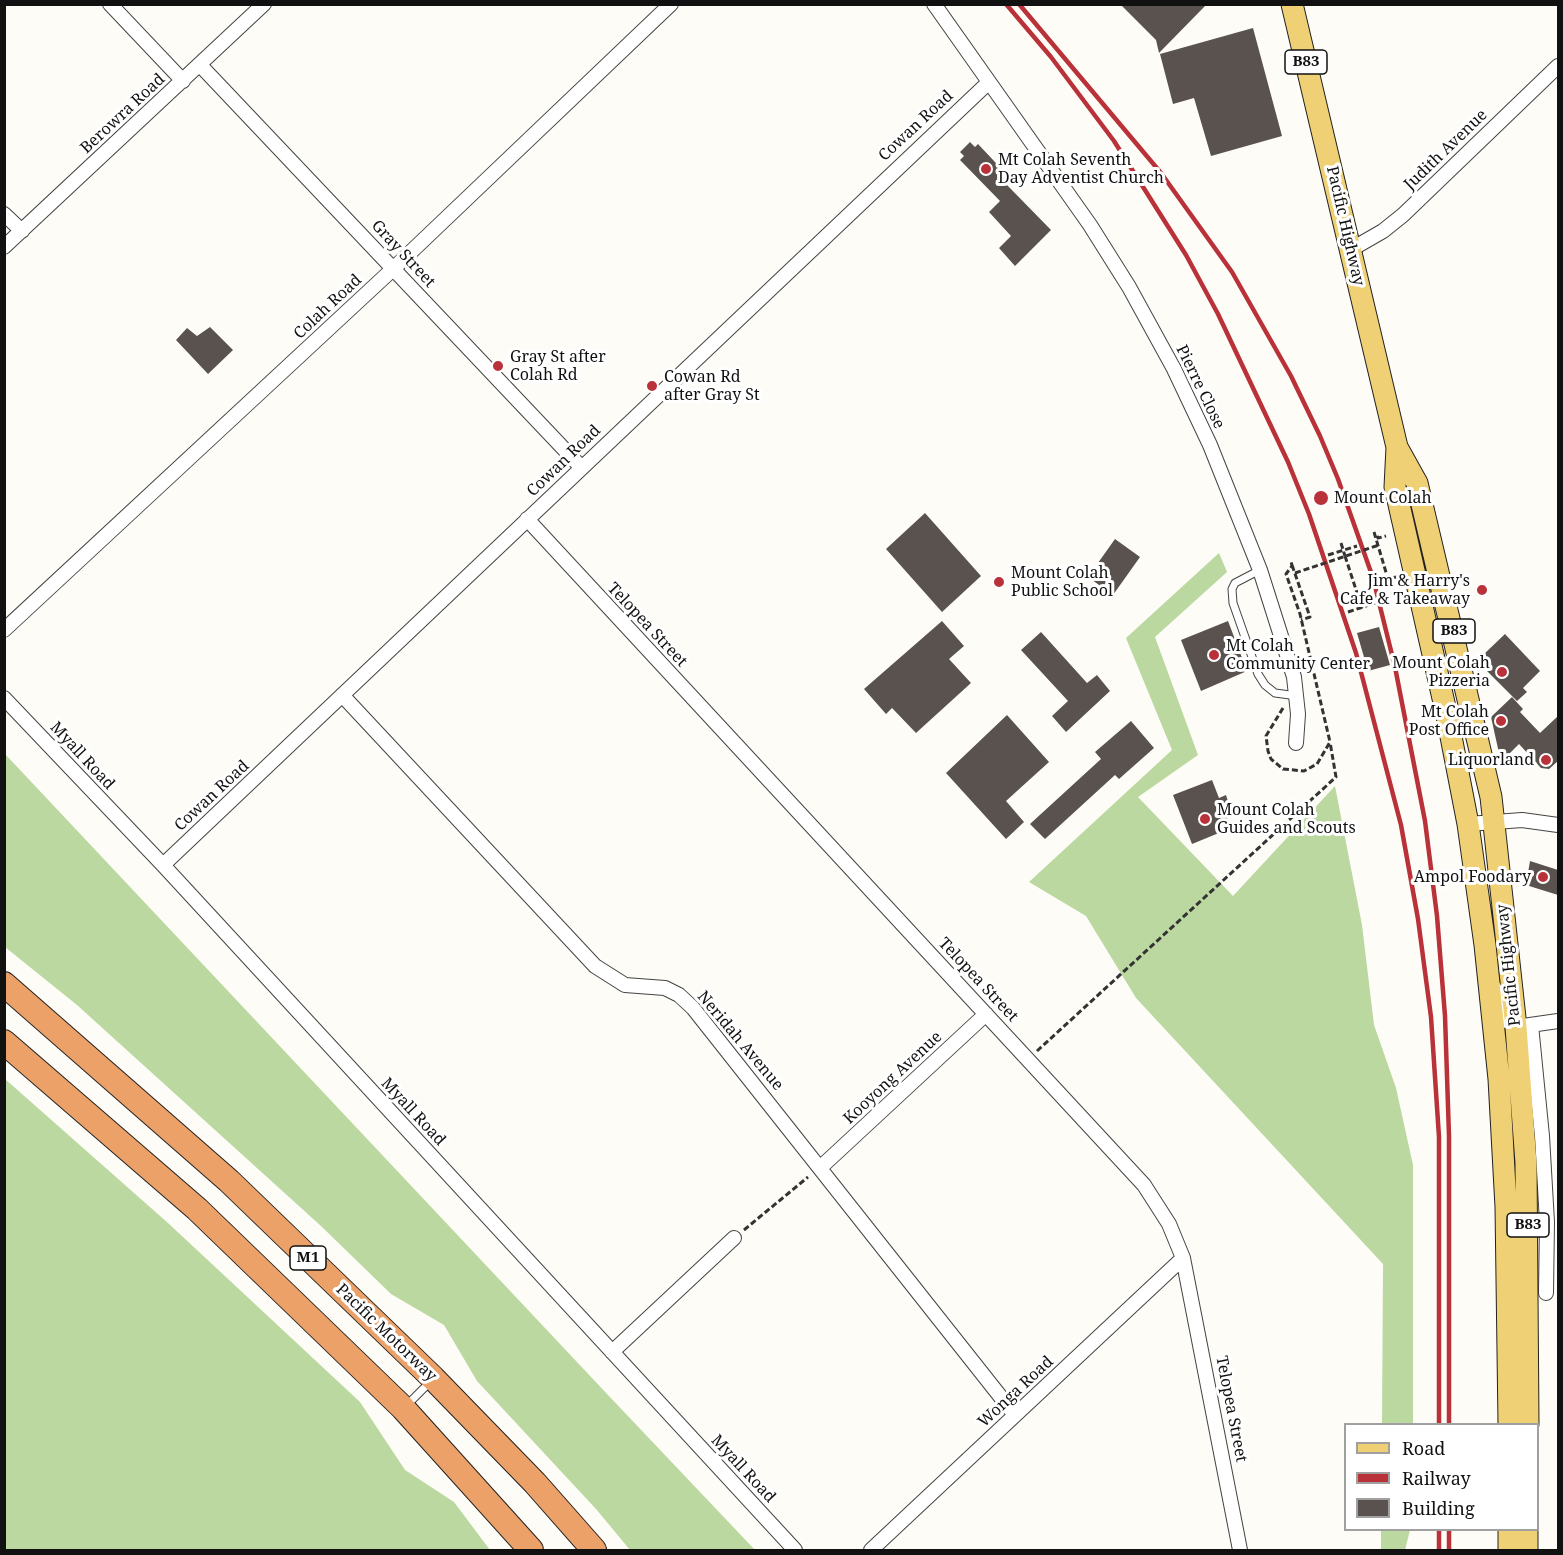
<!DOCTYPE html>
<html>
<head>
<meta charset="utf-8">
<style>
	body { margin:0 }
	#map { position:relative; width:1563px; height:1555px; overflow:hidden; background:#fefcf6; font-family:"Noto Serif",serif }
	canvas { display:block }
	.frame { position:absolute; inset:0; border:6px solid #111; pointer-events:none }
	.legend { position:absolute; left:1344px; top:1423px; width:195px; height:108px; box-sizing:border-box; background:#fff; border:2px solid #a0a0a0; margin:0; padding:8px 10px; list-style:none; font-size:18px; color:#111 }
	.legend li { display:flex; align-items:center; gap:12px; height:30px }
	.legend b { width:30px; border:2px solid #a0a0a0 }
</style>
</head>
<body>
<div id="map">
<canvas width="1563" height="1555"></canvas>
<div class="frame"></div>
<ul class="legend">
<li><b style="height:8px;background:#f0d074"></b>Road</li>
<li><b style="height:8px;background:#b93139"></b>Railway</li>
<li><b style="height:16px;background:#59524e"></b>Building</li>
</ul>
</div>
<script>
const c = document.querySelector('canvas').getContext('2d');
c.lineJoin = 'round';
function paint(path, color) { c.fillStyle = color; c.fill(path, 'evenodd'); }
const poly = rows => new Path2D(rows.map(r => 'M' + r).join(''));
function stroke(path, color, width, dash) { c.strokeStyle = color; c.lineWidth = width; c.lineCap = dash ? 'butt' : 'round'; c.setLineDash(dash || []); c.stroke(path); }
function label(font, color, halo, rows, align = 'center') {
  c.font = font + ' "Noto Serif",serif'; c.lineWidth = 6; c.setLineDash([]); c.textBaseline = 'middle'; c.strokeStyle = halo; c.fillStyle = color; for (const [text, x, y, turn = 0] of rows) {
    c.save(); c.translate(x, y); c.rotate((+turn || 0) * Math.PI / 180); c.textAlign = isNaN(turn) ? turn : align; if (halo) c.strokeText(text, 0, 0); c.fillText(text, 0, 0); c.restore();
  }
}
const forest = poly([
	[1219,553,1227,572,1155,637,1198,755,1138,797,1233,896,1335,786,1362,925,1374,1025,1396,1088,1413,1165,1413,1424,1382,1424,1383,1264,1136,998,1086,916,1029,882,1172,750,1126,638],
	[5,754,608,1395,755,1550,630,1550,596,1509,477,1381,444,1325,391,1294,321,1226,77,1005,5,947],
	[5,1079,168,1223,360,1402,405,1470,454,1502,490,1550,5,1550],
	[1381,1530,1410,1530,1405,1550,1381,1550]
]);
const building = poly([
	[1120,4,1207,4,1159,53,1156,40],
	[1253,28,1282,136,1211,156,1194,98,1173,104,1160,54],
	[970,142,975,147,978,144,1011,179,1006,184,1051,230,1015,266,999,248,1011,236,989,212,1000,201,960,160,964,156,960,152],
	[210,327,233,350,208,374,176,340,187,328,197,336],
	[925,513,981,576,942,612,886,549],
	[1115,539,1140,557,1113,595,1088,577],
	[942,621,964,646,949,659,971,683,916,733,892,708,886,714,864,689],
	[1228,621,1247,671,1201,691,1181,640],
	[1379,627,1390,665,1368,671,1357,633],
	[1041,632,1087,683,1097,675,1110,691,1066,732,1052,716,1068,701,1021,650],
	[1505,634,1540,671,1523,688,1527,692,1517,701,1487,671,1483,655],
	[1512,697,1523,709,1520,712,1540,733,1558,716,1558,761,1549,769,1541,768,1519,744,1501,762,1491,717],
	[1007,715,1049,762,1006,801,1024,822,1006,839,946,773],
	[1131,721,1154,748,1119,779,1115,775,1045,839,1030,824,1101,759,1095,752],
	[1212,780,1219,798,1226,795,1230,808,1224,810,1231,828,1192,844,1173,795],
	[1530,861,1558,870,1558,895,1526,885]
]);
const path = poly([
	[1374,532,1388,579,1396,577],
	[1377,536,1378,538,1386,536],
	[1328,555,1357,546],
	[1345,556,1362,608],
	[1292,565,1310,617,1301,620],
	[1348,612,1375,603],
	[1283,708,1266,736,1268,751,1271,759,1283,769,1304,771,1317,764,1330,742,1300,614,1286,574,1292,566,1291,561],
	[1037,1051,1336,777,1330,742],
	[744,1230,808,1177]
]);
const service = poly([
	[1260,570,1235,583,1232,589,1233,603,1258,674,1265,685,1275,693,1298,696],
	[407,1405,431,1381]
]);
const minor = poly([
	[110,4,183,81],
	[934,4,1090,225,1129,287,1174,369,1210,445,1260,570,1294,677,1298,714,1296,743],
	[200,65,581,467],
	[4,214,22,231],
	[4,247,264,4],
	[1350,250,1383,231,1403,215,1558,66],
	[527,519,1144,1185,1169,1224,1183,1258,1240,1550],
	[4,630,394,268,671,4],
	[342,695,595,966,625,985,665,988,679,995,693,1008,1015,1415],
	[4,698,163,865,795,1550],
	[1468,824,1522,820,1558,825],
	[163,865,989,82],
	[1493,986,1500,997,1507,1021,1516,1027,1558,1021],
	[1531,1025,1542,1136,1547,1222,1546,1293],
	[821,1167,986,1014],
	[612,1352,734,1238],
	[871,1550,1183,1258]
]);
const primary = poly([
	[1292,4,1397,447,1395,487,1447,716,1468,824,1485,945,1499,1079,1506,1207,1509,1424],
	[1397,447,1417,483,1491,797,1516,1027,1526,1163,1528,1424],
	[1509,1530,1509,1550],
	[1527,1550,1527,1530]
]);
const motorway = poly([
	[4,984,229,1181,433,1378,535,1483,594,1550],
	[4,1042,197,1209,403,1408,531,1550]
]);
const rail = poly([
	[1006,4,1051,57,1114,141,1186,255,1218,314,1288,462,1309,514,1356,653,1401,825,1418,919,1431,1017,1439,1137,1439,1424],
	[1019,4,1161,173,1232,272,1291,376,1320,436,1338,479,1373,578,1395,667,1425,821,1437,916,1445,1016,1449,1136,1449,1424],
	[1439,1530,1439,1550],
	[1449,1550,1449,1530]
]);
const pathBridge = poly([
	[1341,543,1345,556],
	[1295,573,1379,545]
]);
const markers = [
	[986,169,6,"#b93139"],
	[498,366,6,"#b93139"],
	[652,386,6,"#b93139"],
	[1321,498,8,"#b93139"],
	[999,582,6,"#b93139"],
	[1482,590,6,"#b93139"],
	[1214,655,6,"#b93139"],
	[1502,672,6,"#b93139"],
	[1501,721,6,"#b93139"],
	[1546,760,6,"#b93139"],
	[1205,819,6,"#b93139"],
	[1543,877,6,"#b93139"]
];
const shields = [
	[1306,62,42],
	[1454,631,42],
	[1528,1225,42],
	[308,1258,36]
];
const shieldNames = [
	["B83",1306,62],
	["B83",1454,631],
	["B83",1528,1225],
	["M1",308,1258]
];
const streetNames = [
	["Berowra Road",123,114,-43],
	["Cowan Road",916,126,-43],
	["Judith Avenue",1446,150,-44],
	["Pacific Highway",1345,226,77],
	["Gray Street",403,254,47],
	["Colah Road",328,307,-43],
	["Pierre Close",1200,387,64],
	["Cowan Road",564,461,-44],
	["Telopea Street",647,625,47],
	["Myall Road",82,756,47],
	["Cowan Road",212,796,-43],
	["Pacific Highway",1509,965,-96],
	["Telopea Street",978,980,47],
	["Neridah Avenue",740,1041,50],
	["Kooyong Avenue",893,1078,-43],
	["Myall Road",413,1112,47],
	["Pacific Motorway",386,1333,44],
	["Wonga Road",1016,1392,-43],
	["Telopea Street",1231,1409,79],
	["Myall Road",743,1469,47]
];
const poiNames = [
	["Mt Colah Seventh",998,160],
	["Day Adventist Church",998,178],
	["Gray St after",510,357],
	["Colah Rd",510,375],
	["Cowan Rd",664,377],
	["after Gray St",664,395],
	["Mount Colah",1334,498],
	["Mount Colah",1011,573],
	["Public School",1011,591],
	["Jim & Harry's",1470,581,"right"],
	["Cafe & Takeaway",1470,599,"right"],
	["Mt Colah",1226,646],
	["Community Center",1226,664],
	["Mount Colah",1490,663,"right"],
	["Pizzeria",1490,681,"right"],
	["Mt Colah",1489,712,"right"],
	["Post Office",1489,730,"right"],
	["Liquorland",1534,760,"right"],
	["Mount Colah",1217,810],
	["Guides and Scouts",1217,828],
	["Ampol Foodary",1531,877,"right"]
];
paint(forest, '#bad8a0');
paint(building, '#59524e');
stroke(service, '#444', 9);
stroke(minor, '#444', 16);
stroke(primary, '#222', 23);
stroke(motorway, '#222', 26);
stroke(path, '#333', 3, [6, 3]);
stroke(service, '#fff', 7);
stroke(minor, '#fff', 14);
stroke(primary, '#f0d074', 21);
stroke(motorway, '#eba167', 24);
stroke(rail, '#b93139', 4.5);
stroke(pathBridge, '#333', 3, [6, 3]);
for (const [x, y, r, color] of markers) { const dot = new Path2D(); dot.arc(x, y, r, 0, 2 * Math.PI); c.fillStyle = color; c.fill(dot); stroke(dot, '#fff', 2); }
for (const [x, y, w] of shields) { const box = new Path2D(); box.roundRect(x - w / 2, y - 12, w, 24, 4.5); c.fillStyle = '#fff'; c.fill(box); stroke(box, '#111', 1.5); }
label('bold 15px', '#111', null, shieldNames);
label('16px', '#111', '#fff', streetNames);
label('16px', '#111', '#fff', poiNames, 'left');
</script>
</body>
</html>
